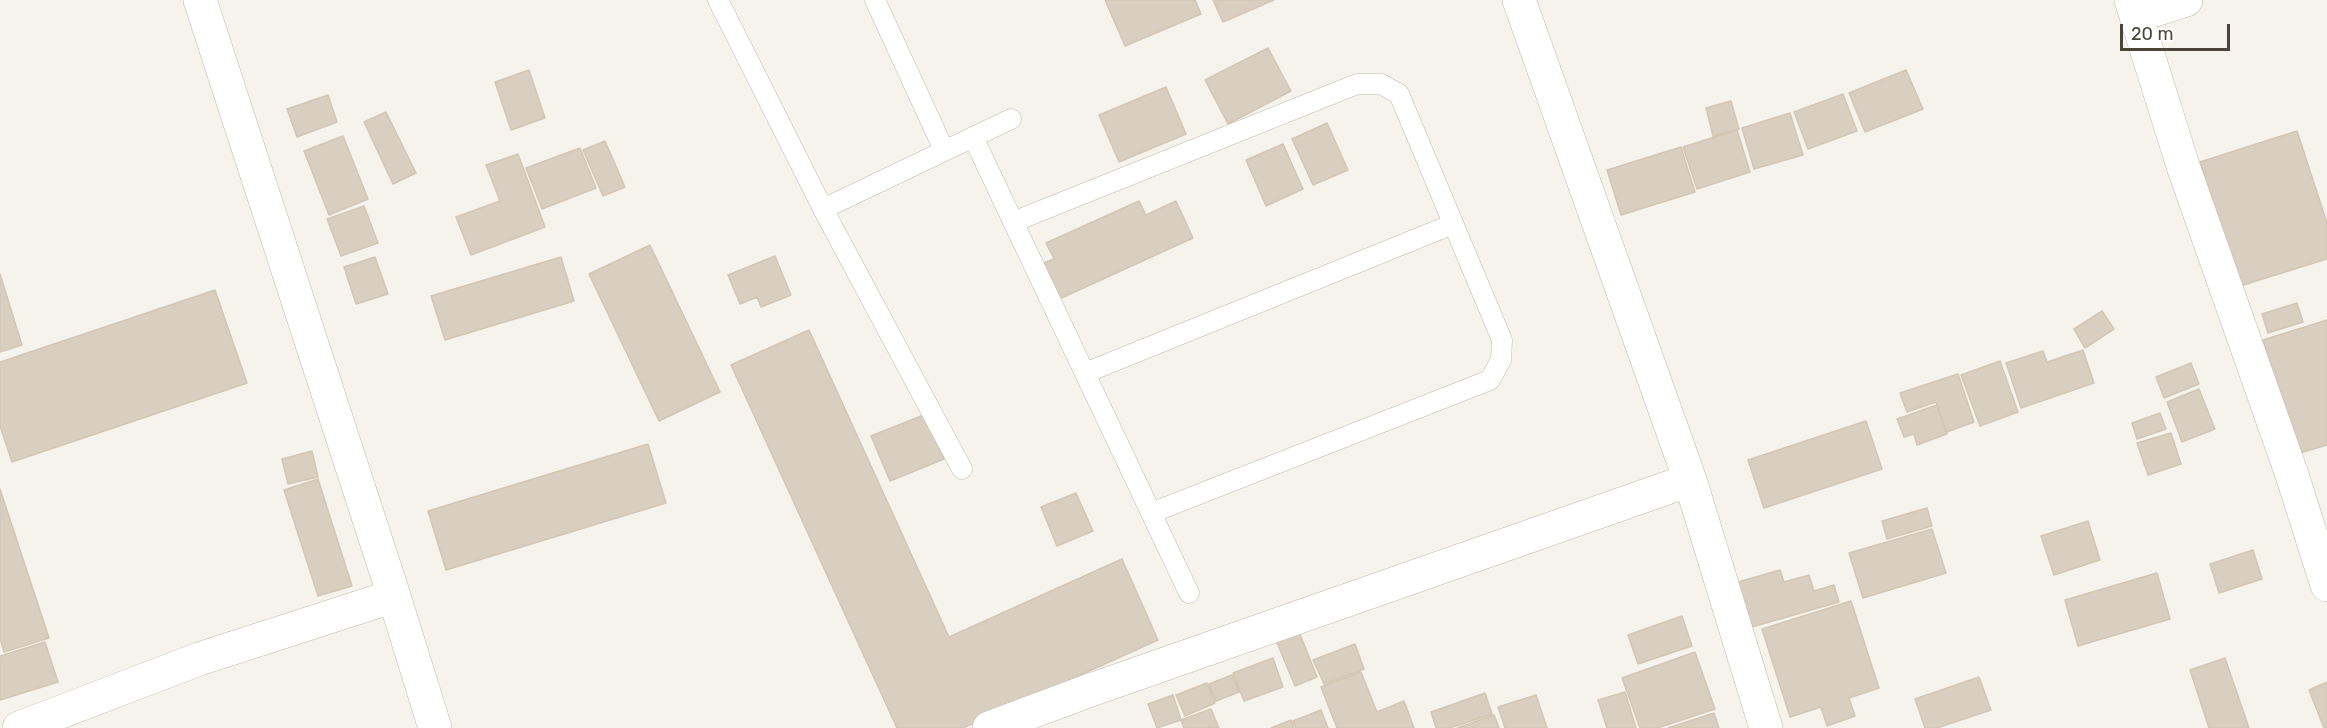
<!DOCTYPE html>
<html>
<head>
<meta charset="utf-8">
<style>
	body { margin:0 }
	#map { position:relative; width:2327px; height:728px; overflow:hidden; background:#f6f3ec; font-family:Rubik,sans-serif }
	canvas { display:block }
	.scale { position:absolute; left:2120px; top:24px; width:110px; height:27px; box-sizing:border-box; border:3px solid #4b4439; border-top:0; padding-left:8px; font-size:18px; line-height:21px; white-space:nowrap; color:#4b4439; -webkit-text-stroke:4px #fff; paint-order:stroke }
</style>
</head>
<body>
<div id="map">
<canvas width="2327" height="728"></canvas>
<div class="scale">20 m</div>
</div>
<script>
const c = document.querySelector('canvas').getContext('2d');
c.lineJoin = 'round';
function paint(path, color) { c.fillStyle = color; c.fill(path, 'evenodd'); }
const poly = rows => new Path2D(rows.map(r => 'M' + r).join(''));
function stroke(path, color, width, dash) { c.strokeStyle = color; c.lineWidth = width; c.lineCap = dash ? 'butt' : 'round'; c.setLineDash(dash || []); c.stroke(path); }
const building = poly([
	[1105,0,1195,0,1201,14,1125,46,1105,0],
	[1213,0,1274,0,1223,22,1213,0],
	[1268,48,1291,91,1228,124,1205,80,1268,48],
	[529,70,545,118,511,130,495,82,529,70],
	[1906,70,1923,109,1865,132,1849,93,1906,70],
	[1166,87,1186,134,1119,162,1099,115,1166,87],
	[1843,94,1857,131,1808,149,1794,112,1843,94],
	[328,95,337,122,297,137,287,109,328,95],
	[1731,101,1739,129,1713,136,1706,108,1731,101],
	[386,112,416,173,393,184,364,122,386,112],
	[1790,113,1803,155,1754,169,1742,128,1790,113],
	[1327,123,1348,170,1313,185,1292,139,1327,123],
	[1737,130,1750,172,1697,189,1683,147,1737,130],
	[2297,131,2327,223,2327,259,2240,286,2200,162,2297,131],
	[343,136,368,199,329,215,304,151,343,136],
	[605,141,625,187,603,196,583,150,605,141],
	[1283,144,1303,189,1266,206,1246,160,1283,144],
	[1681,147,1695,192,1621,215,1607,170,1681,147],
	[580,148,596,188,542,209,526,168,580,148],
	[518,154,545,227,471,255,456,217,500,201,486,165,518,154],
	[1139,201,1146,215,1176,201,1193,238,1057,300,1041,264,1054,259,1046,243,1139,201],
	[364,206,378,243,341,256,327,219,364,206],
	[650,245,720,392,659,421,589,274,650,245],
	[775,256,791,295,761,307,757,297,740,304,728,275,775,256],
	[375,257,388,294,356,304,344,267,375,257],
	[561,257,574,301,445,340,431,296,561,257],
	[0,274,22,345,0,352,0,274],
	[215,290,247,383,12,462,0,426,0,362,215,290],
	[2297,303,2303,322,2268,333,2262,314,2297,303],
	[2102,311,2114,329,2085,348,2074,329,2102,311],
	[2327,320,2327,445,2300,453,2263,340,2327,320],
	[809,330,949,637,1122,559,1158,640,963,728,897,728,731,365,809,330],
	[2083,350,2094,383,2021,408,2006,363,2043,351,2047,362,2083,350],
	[2000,361,2018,412,1980,426,1961,375,2000,361],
	[2191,363,2199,384,2164,398,2156,377,2191,363],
	[1958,374,1974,422,1947,432,1936,402,1907,412,1900,393,1958,374],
	[2199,389,2215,429,2182,442,2167,402,2199,389],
	[1937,405,1947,434,1917,445,1914,434,1904,437,1897,419,1937,405],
	[2160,413,2166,429,2137,439,2132,423,2160,413],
	[926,414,944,459,890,481,871,436,926,414],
	[1866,421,1882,469,1764,508,1748,460,1866,421],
	[2171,433,2181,464,2148,475,2137,443,2171,433],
	[648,444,666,503,446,570,428,511,648,444],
	[312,451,318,477,288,484,282,459,312,451],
	[318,479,352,586,318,596,284,490,318,479],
	[0,489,49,638,4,652,0,638,0,489],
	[1076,493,1093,531,1057,546,1041,507,1076,493],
	[1927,508,1932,526,1887,539,1882,521,1927,508],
	[2088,521,2100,560,2054,575,2041,536,2088,521],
	[1932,529,1946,573,1863,598,1849,553,1932,529],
	[2253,550,2262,579,2219,593,2210,564,2253,550],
	[1780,570,1784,582,1809,575,1814,591,1834,585,1839,602,1752,627,1738,582,1780,570],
	[2157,573,2170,619,2078,646,2065,600,2157,573],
	[1851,601,1879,688,1849,698,1855,716,1827,726,1821,707,1790,717,1762,629,1851,601],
	[1682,616,1692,646,1638,664,1628,635,1682,616],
	[1298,629,1317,677,1295,686,1275,638,1298,629],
	[45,642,58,682,0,700,0,656,45,642],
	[1355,644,1364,669,1324,684,1313,660,1355,644],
	[1695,652,1715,709,1658,728,1640,728,1622,678,1695,652],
	[1273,658,1283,687,1244,701,1233,673,1273,658],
	[2225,658,2249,728,2209,728,2190,670,2225,658],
	[1361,672,1377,712,1404,701,1414,728,1337,728,1321,687,1361,672],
	[1232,675,1239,692,1216,701,1209,684,1232,675],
	[1979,677,1991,710,1937,728,1925,728,1915,699,1979,677],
	[2327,682,2327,728,2324,728,2309,690,2327,682],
	[1207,683,1215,703,1185,716,1176,695,1207,683],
	[1625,692,1636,728,1607,728,1598,700,1625,692],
	[1485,693,1492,714,1450,728,1436,728,1431,712,1485,693],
	[1173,695,1181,720,1157,728,1148,704,1173,695],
	[1536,695,1547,728,1505,728,1498,707,1536,695],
	[1211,709,1219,728,1184,728,1181,720,1211,709],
	[1321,710,1328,728,1296,728,1293,721,1321,710],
	[1714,713,1719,728,1668,728,1714,713],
	[1494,715,1499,728,1457,728,1494,715],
	[1291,720,1294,728,1271,728,1291,720]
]);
const service = poly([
	[718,0,823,209,962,469],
	[875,0,944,150],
	[973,137,1189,593],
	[823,209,1011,119],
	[1013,222,1357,84,1381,84,1399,94,1502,340,1501,360,1490,380,1151,513],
	[1085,373,1453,224]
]);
const minor = poly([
	[200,0,394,596,435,728],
	[1519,0,1690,480,1766,728],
	[2131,0,2183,166,2291,472,2327,585],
	[2136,16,2186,0],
	[19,728,199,659,394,596],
	[989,728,1085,692,1690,480]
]);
paint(building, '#d8cfc1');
stroke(building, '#d3c7b4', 1.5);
stroke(service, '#c2bbae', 21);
stroke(minor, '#c2bbae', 34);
stroke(service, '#fff', 20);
stroke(minor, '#fff', 33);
</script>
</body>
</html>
